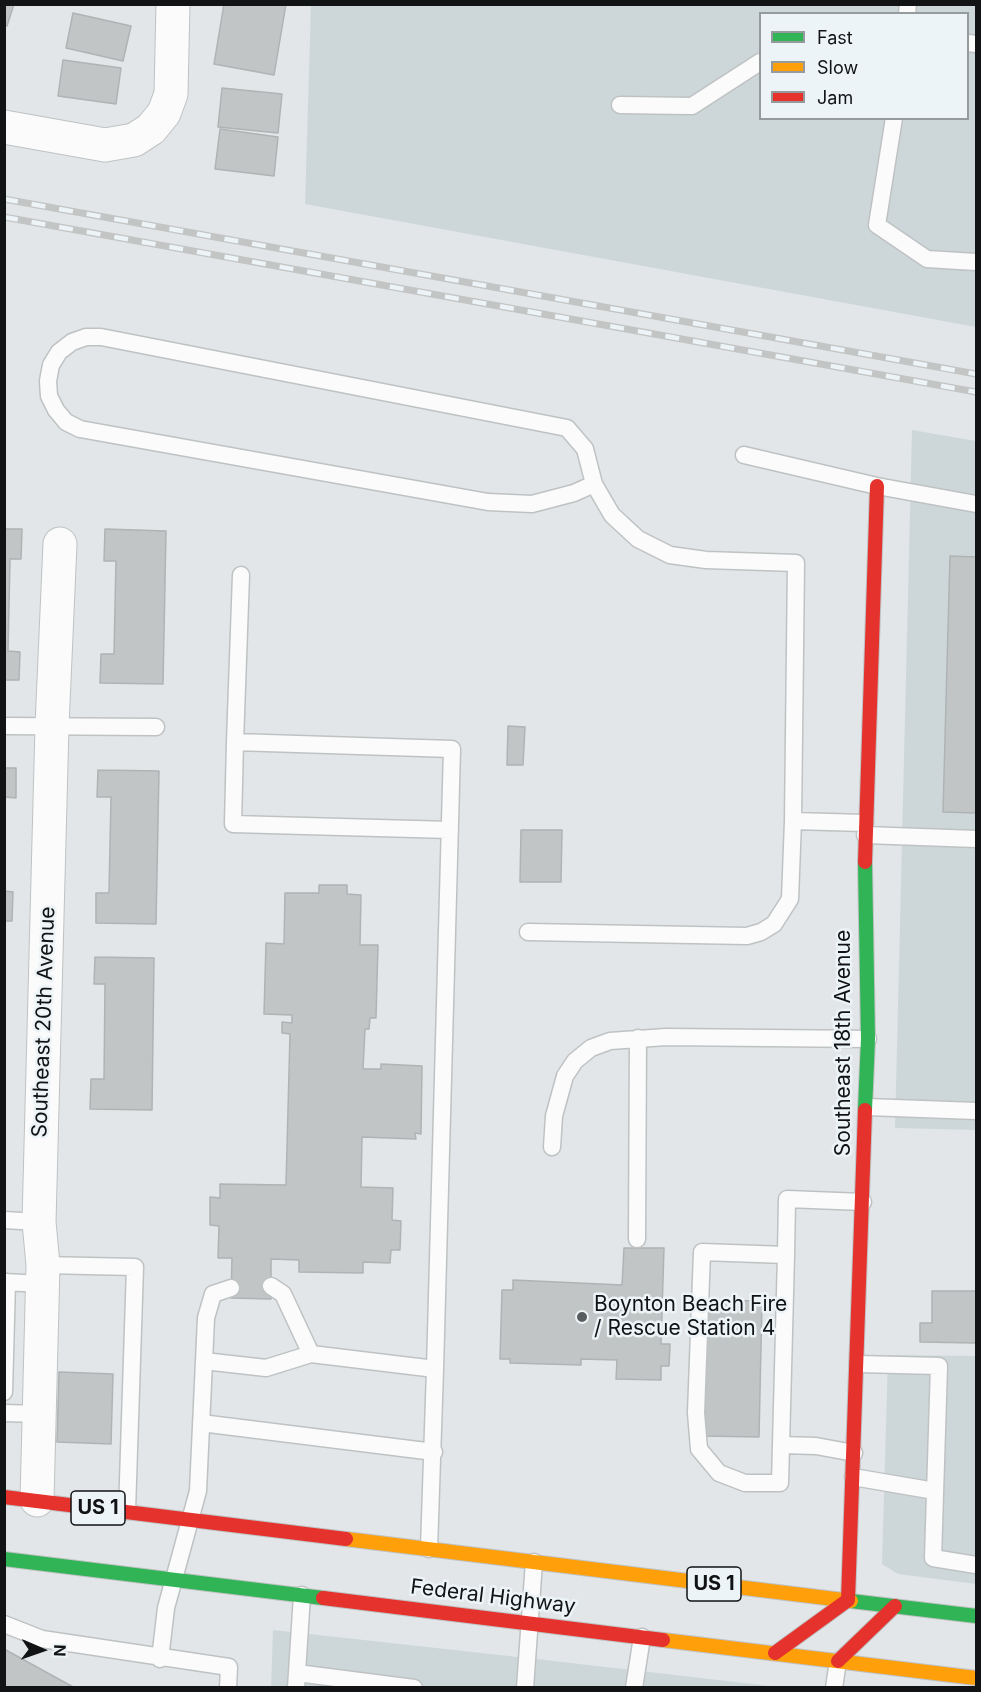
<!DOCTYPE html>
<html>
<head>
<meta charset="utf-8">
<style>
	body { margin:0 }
	#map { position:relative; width:981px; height:1692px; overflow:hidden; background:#e2e6e8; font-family:Inter,sans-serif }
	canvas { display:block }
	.frame { position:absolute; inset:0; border:6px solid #111314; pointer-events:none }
	.legend { position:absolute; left:759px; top:12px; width:210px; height:108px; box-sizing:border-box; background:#edf4f7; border:2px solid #959a9c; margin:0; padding:8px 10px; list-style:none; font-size:18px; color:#111314 }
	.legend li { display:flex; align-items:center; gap:12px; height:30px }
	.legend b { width:30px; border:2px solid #959a9c }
	.north { position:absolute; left:12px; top:1620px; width:60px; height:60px; -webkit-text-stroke:4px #edf4f7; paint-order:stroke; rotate:92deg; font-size:16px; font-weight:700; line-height:24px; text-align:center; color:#111314 }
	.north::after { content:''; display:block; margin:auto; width:21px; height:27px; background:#111314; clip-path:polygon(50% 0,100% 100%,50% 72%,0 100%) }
</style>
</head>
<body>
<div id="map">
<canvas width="981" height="1692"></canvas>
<div class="frame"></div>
<ul class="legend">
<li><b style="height:8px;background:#30b455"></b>Fast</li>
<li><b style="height:8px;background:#ff9f0a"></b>Slow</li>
<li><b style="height:8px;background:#e5322d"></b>Jam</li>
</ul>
<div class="north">N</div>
</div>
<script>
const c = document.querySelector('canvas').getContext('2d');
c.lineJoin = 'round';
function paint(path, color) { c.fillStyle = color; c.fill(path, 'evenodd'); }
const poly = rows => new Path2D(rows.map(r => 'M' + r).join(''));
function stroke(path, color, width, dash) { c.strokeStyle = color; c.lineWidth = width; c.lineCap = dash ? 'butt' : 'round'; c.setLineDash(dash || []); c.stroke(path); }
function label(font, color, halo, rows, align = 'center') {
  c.font = font + ' Inter,sans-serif'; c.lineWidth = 5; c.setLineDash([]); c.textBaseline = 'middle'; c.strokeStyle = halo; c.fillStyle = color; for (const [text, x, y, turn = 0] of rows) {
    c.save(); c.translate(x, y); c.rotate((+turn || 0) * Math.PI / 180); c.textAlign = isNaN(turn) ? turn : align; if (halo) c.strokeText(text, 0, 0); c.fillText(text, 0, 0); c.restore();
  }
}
const built = poly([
	[311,5,976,5,976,327,305,204],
	[760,14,968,14,968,118,760,118],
	[912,430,976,441,976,1130,895,1128],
	[888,1355,976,1356,976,1584,898,1574,882,1564],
	[273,1630,545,1660,779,1687,271,1688]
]);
const building = poly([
	[4,4,14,4,7,26,4,25,4,4],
	[224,4,286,4,274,75,214,64,224,4],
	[73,13,131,26,123,61,66,48,73,13],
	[63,60,121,68,116,104,58,96,63,60],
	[222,88,282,94,278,133,218,127,222,88],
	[220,129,278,137,274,176,215,169,220,129],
	[4,529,22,529,21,559,10,559,8,651,20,652,19,680,4,680,4,529],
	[105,529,166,531,163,684,100,683,101,654,114,654,116,561,104,561,105,529],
	[950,556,976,557,976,813,943,812,950,556],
	[508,726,525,727,523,765,507,765,508,726],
	[4,768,16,768,16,798,4,797,4,768],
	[98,770,159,771,156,924,96,923,96,893,109,893,111,797,97,797,98,770],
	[521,830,562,830,561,882,520,882,521,830],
	[319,885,347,885,347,894,361,895,360,945,378,945,376,1018,370,1018,369,1029,365,1029,363,1069,381,1069,381,1064,422,1066,421,1134,415,1133,416,1139,362,1137,361,1187,393,1188,392,1220,401,1221,400,1250,391,1250,390,1263,363,1262,363,1273,299,1272,299,1260,271,1259,271,1299,231,1298,232,1258,218,1258,219,1226,210,1225,210,1197,220,1198,220,1184,286,1185,290,1034,282,1033,282,1022,292,1023,292,1015,264,1014,266,943,284,944,285,893,319,893,319,885],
	[4,891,13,892,12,921,4,921,4,891],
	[95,957,154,958,152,1110,90,1109,91,1079,104,1079,105,984,94,984,95,957],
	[624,1248,664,1248,661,1344,670,1344,669,1366,661,1366,661,1380,616,1379,617,1360,581,1359,581,1365,510,1363,510,1359,500,1359,502,1290,513,1290,513,1280,622,1285,624,1248],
	[932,1291,976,1291,976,1343,920,1342,920,1323,932,1323,932,1291],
	[707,1300,762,1301,759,1437,704,1436,707,1300],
	[59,1372,113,1374,111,1444,57,1442,59,1372],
	[4,1649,75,1688,4,1688,4,1649]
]);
const lane = poly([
	[907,14,908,4],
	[968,43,976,44],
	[620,105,692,106,760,62],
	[894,118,877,225,927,259,976,262],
	[744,455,877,486,976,504],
	[594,484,574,493,532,504,488,502,80,429,66,422,56,410,49,396,48,381,51,365,59,352,72,342,86,337,101,337,567,428,585,449,594,484,612,515,638,539,670,555,706,560,796,563,793,821,865,823],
	[241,575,235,742,452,749,435,1369],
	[4,726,156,727],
	[235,742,233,824,450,830],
	[865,835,976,839],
	[528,932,747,936,761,932,774,924,790,899,793,821],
	[867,1107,976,1111],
	[552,1147,554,1116,565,1076,575,1061,591,1048,610,1041,666,1037,868,1039],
	[4,1220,39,1222],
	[637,1239,638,1038],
	[786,1255,702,1252,696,1413,699,1449,719,1473,745,1483,780,1483,786,1255,787,1199,863,1202],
	[43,1265,135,1267,127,1511],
	[4,1282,43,1284],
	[271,1286,283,1294,311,1354,435,1369,429,1549],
	[204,1361,266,1368,311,1354],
	[858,1364,939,1366,933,1558,976,1565],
	[4,1392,7,1282],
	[4,1413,40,1414],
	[201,1423,434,1452],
	[781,1445,816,1446,854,1453],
	[853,1477,935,1491],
	[4,1624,42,1639,229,1667,228,1688],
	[160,1659,166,1608,198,1491,206,1318,213,1294,231,1288],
	[297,1673,414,1688],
	[296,1688,302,1595],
	[525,1688,534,1562],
	[634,1688,642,1637],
	[834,1688,838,1661]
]);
const street = poly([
	[4,127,105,145,134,140,151,129,164,113,171,94,173,4],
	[37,1500,43,1265,39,1222,52,726,60,544]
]);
const fast = poly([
	[865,862,868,1039,865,1110],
	[4,1559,323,1598],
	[851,1601,976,1616]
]);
const slow = poly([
	[346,1539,851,1601],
	[663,1640,976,1678]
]);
const jam = poly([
	[865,862,877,486],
	[4,1497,346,1539],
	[323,1598,663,1640],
	[848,1600,865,1110],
	[775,1653,848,1600],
	[838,1661,895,1606]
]);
const rail = poly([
	[4,199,976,374],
	[4,217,976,392]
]);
const markers = [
	[582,1317,6,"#5a5d5e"]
];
const shields = [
	[98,1508,54],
	[714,1584,54]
];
const shieldNames = [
	["US 1",98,1508],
	["US 1",714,1584]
];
const streetNames = [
	["Southeast 20th Avenue",44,1022,-88],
	["Southeast 18th Avenue",844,1043,-90],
	["Federal Highway",493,1597,7]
];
const poiNames = [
	["Boynton Beach Fire",594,1305],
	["/ Rescue Station 4",594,1329]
];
paint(built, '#cdd7da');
paint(building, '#c2c5c6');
stroke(building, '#b0b3b4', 1.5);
stroke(lane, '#bfc2c3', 19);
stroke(street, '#bfc2c3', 35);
stroke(fast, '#bfc2c3', 16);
stroke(slow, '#bfc2c3', 16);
stroke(jam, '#bfc2c3', 16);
stroke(lane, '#fbfbfc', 16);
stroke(street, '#fbfbfc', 33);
stroke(fast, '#30b455', 14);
stroke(slow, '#ff9f0a', 14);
stroke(jam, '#e5322d', 14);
stroke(rail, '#c3c4c4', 7);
stroke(rail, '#edf4f7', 4.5, [14]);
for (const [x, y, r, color] of markers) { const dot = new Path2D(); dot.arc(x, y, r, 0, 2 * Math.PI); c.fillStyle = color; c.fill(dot); stroke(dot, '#edf4f7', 2); }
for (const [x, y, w] of shields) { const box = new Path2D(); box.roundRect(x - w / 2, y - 17, w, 34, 4.5); c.fillStyle = '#edf4f7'; c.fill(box); stroke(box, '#111314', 1.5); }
label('bold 20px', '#111314', null, shieldNames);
label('21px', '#111314', '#edf4f7', streetNames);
label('21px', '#111314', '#edf4f7', poiNames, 'left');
</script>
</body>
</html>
